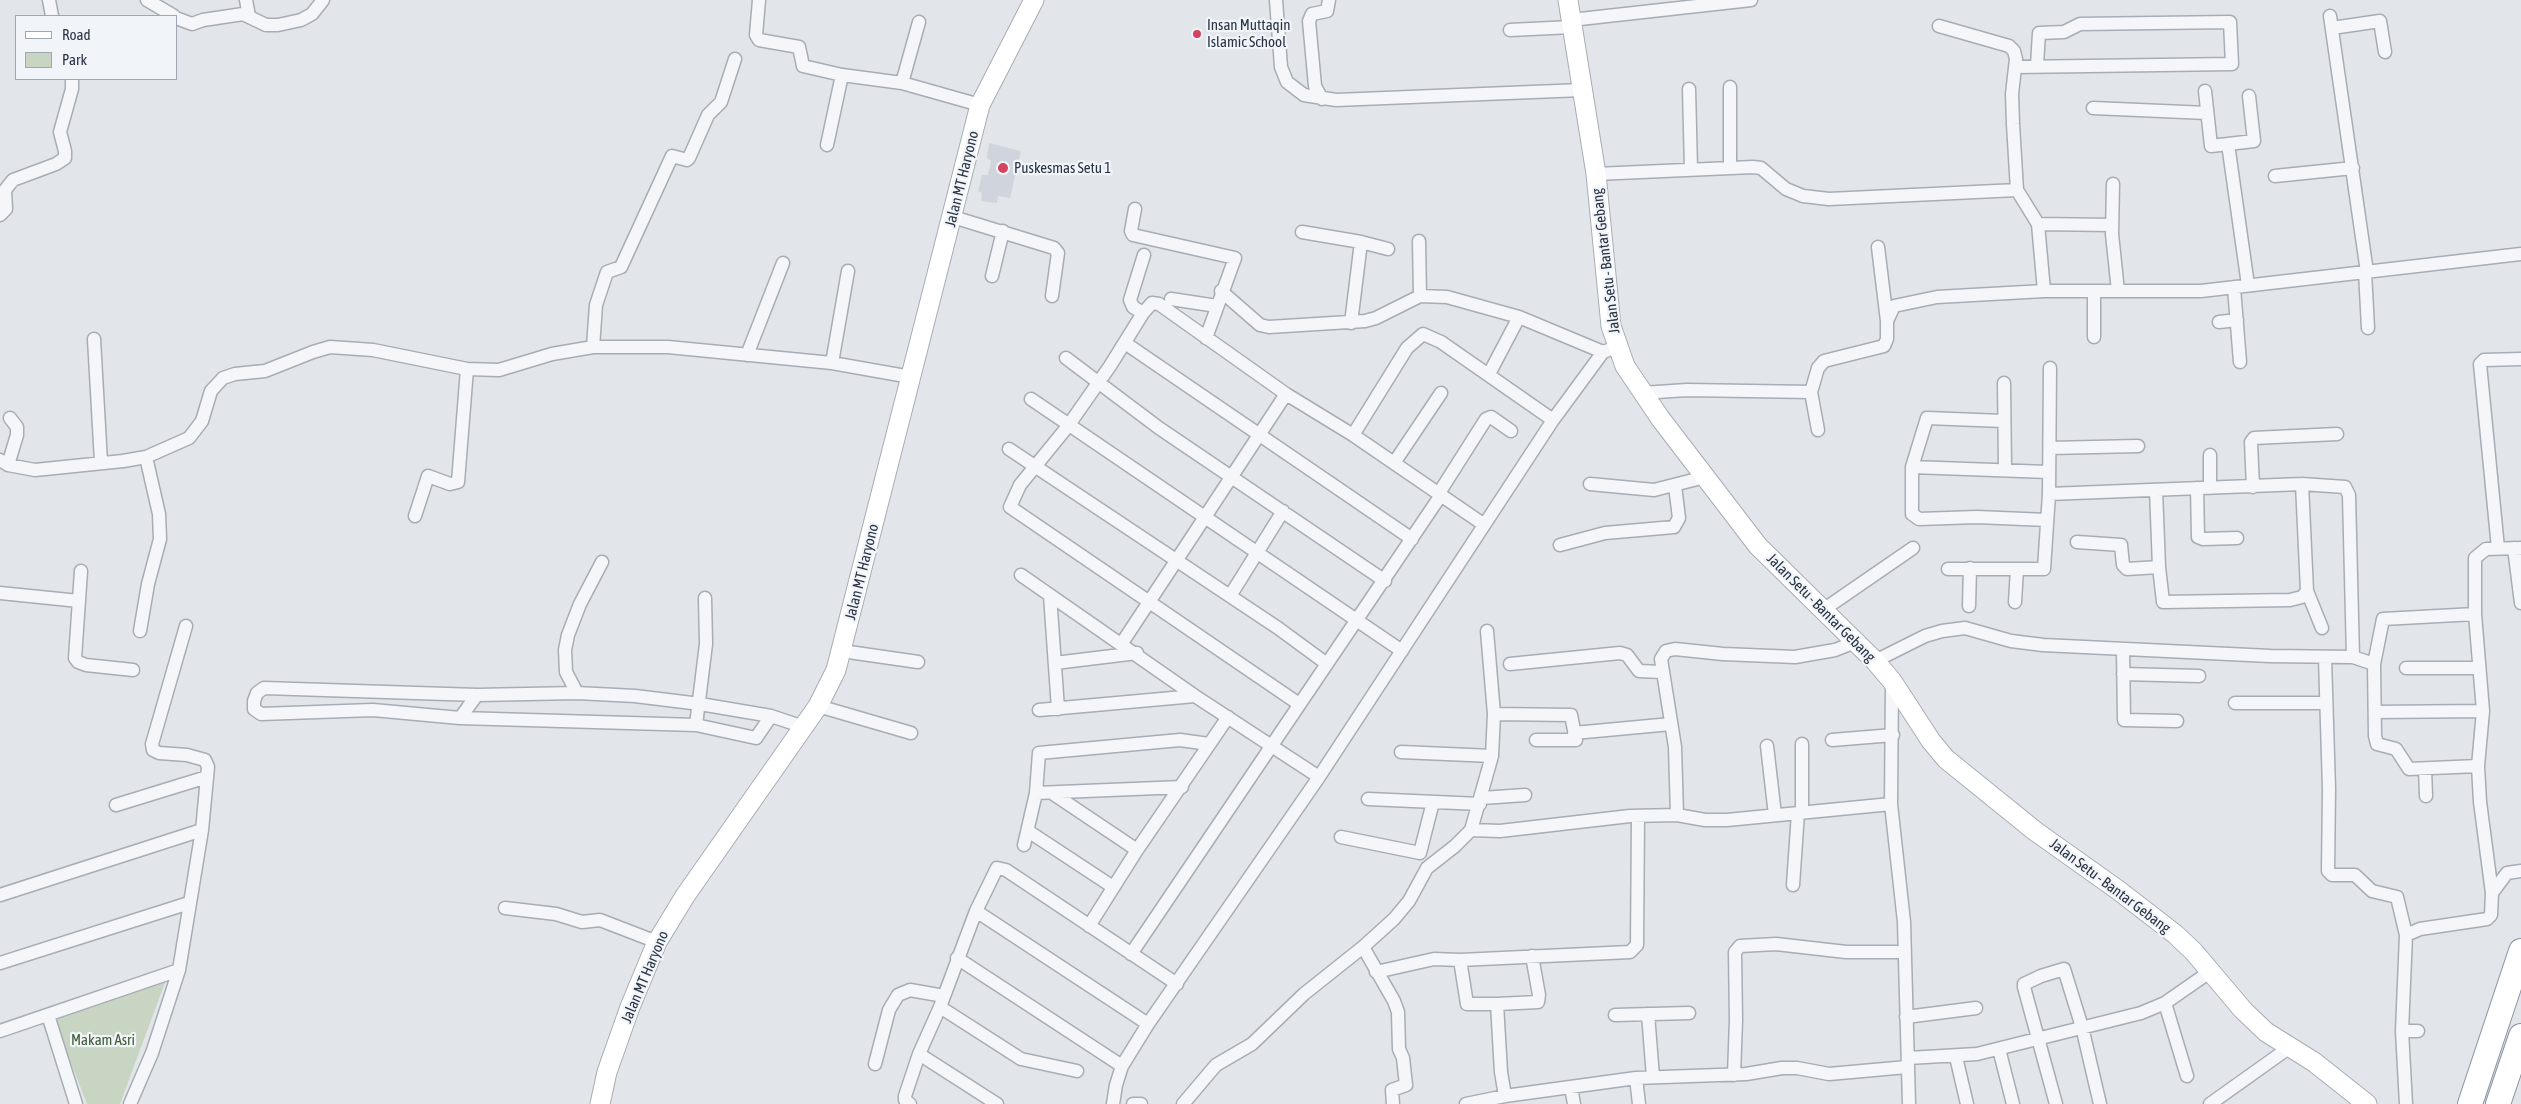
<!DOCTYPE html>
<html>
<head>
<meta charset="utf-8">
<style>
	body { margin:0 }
	#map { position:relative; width:2521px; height:1104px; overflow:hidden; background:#e2e6eb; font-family:"Asap Condensed",sans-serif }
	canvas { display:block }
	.legend { position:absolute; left:15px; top:15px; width:162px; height:65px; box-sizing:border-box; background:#f1f4f8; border:1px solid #a1a7b0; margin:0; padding:6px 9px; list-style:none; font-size:15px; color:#293443 }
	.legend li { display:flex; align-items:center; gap:10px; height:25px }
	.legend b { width:25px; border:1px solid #a1a7b0 }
</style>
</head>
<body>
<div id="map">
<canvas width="2521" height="1104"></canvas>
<ul class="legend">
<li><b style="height:6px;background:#fff"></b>Road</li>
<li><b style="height:14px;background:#c8d5c3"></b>Park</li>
</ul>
</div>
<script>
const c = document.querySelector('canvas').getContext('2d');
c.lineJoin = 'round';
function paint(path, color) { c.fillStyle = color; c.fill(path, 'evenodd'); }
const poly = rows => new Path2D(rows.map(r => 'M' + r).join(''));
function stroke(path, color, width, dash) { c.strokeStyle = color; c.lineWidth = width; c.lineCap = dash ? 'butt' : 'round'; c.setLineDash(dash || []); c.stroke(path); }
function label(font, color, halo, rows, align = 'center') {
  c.font = font + ' "Asap Condensed",sans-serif'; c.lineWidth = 4.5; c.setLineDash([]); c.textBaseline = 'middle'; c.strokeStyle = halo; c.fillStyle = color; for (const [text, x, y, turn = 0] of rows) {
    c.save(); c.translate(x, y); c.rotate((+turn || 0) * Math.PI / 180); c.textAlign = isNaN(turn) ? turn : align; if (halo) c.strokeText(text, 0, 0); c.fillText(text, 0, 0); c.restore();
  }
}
const built = poly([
	[989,143,1021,151,1010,198,998,196,997,203,981,201,982,193,978,191,982,175,988,175,991,161,987,158]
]);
const green = poly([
	[166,980,120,1104,87,1104,53,1017]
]);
const minor = poly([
	[49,0,52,16],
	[147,0,174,16],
	[246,0,249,16],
	[759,0,756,35,759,40,799,47,803,66,842,75,902,83,980,105],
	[1276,0,1281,67,1287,82,1304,95,1336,100,1582,90],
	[2330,16,2367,272],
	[176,18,192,24,203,20,243,14,266,25,278,25,301,20,312,14,323,0],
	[1571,20,1751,0],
	[1939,26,2009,46,2014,51,2016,59,2012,94,2013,124,2017,190],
	[2332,28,2380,21,2385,52],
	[1510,30,1572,27],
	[2015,67,2232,64,2230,22,2080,24,2064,32,2039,33,2037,65],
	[902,83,919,22],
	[1730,87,1730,166],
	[1689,89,1691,169],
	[2205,91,2211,146,2254,141,2249,96],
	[1322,99,1315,86,1309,21,1312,14,1327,11,1329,0],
	[2093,108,2207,113],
	[2228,144,2248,285],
	[827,145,842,75],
	[1596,174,1753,167,1761,168,1786,189,1803,196,1829,199,2017,190,2038,224,2044,291],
	[2275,176,2353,168],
	[2113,184,2112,234,2118,291],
	[1135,209,1131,231,1133,235,1235,258,1206,338],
	[0,215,6,209,5,190,13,180,56,164,65,158,65,151,60,132,72,89,72,79],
	[953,217,1054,248,1058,253,1052,296],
	[2038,224,2112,225],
	[1302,232,1361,242,1388,249],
	[1419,241,1420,296],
	[1878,247,1887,321],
	[2365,272,2368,328],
	[992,276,1003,231],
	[2234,288,2240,362],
	[1221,291,1260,325,1269,327,1365,321,1376,318,1420,296,1447,297,1519,317,1603,352],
	[2094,292,2094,337],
	[1171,299,1217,306],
	[1143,313,1133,307,1130,300,1144,255],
	[2219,322,2237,320],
	[1351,323,1361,242],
	[94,339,101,462],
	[1125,343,1412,539],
	[593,347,596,305,607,272,621,267,672,156,687,160,689,158,708,115,721,102,735,59],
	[747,355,783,263],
	[1066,358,1159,428,1385,581],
	[832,363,848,271],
	[1489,374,1519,317],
	[2004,383,2005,469],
	[1811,392,1818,430],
	[1642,393,1687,390,1811,392,1818,368,1824,361,1884,346,1887,339,1887,321,1894,306,1937,297,2044,291,2201,291,2521,254],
	[1031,399,1402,651],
	[2003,421,1927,418,1912,467,1912,514,1919,519,1977,517,2047,520],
	[1353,435,1407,348,1423,334,1441,342,1553,420],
	[2050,448,2138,446],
	[1009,449,1278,628,1327,664],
	[2210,455,2210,488],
	[0,460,8,465,35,470,123,461,146,457,189,438,202,421,211,391,223,378,235,374,265,371,313,352,330,347,373,350,467,369,499,370,552,354,593,347,668,347,832,363,911,377],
	[1394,463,1441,393],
	[8,465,17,435,17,427,10,418],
	[1912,467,2048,472],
	[1590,484,1654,490,1705,477],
	[2253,487,2251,442,2254,438,2337,434],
	[2197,488,2198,537,2203,539,2237,538],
	[2156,490,2159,567,2163,602,2290,600,2302,597,2307,591,2302,484],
	[1439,493,1486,419,1491,417,1511,431],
	[2049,494,2302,484,2345,487,2349,495,2353,657],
	[415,516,428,476,450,484,458,482,467,369],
	[2077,542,2121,545,2123,565,2127,569,2159,567],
	[1560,545,1605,533,1674,527,1679,518,1675,486],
	[2498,548,2480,364,2484,360,2521,359],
	[2514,548,2521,603],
	[1948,569,2044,569,2049,494,2050,368],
	[81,571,75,658,78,662,86,665,133,670],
	[1021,575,1195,696,1319,777],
	[2307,591,2322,628],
	[0,593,79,601],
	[1050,595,1058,709],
	[1230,596,1283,511],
	[2015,602,2017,569],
	[1969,606,1970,568],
	[1823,610,1913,548],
	[140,631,148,584,160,539,159,514,146,457],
	[1487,631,1494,714,1571,715,1576,740,1536,740],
	[1122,643,1286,394],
	[2123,649,2124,720,2177,721],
	[842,651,918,662],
	[2325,658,2329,789,2328,871,2332,875,2355,875,2372,891,2397,897,2406,935],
	[1875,661,1925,636,1942,631,1965,628,2011,641,2043,645,2270,656,2353,657,2374,664,2375,736,2377,744,2396,749,2409,769,2478,766],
	[1055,663,1137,653],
	[1510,664,1620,653,1627,655,1639,671,1662,672],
	[2374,664,2383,619,2475,614],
	[2406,668,2479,668],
	[2123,674,2199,676],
	[1892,681,1891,804,1904,922,1909,1104],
	[577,693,566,672,565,650,568,635,580,604,602,562],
	[2235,703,2326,703],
	[1299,704,1010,507,1020,485,1068,426,1110,366,1143,313,1152,303,1159,304,1286,394,1353,435,1483,524],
	[818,706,911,733],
	[1039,710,1195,696],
	[2375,712,2483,711],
	[771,716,756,738,696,725,460,718,373,710,261,714,254,709,254,701,257,693,264,688,477,695,577,693,635,696,700,704,771,716,804,727],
	[460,718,477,695],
	[696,725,706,644,705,598],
	[1574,733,1671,724],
	[1832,740,1893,735],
	[1767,746,1775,815],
	[1401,752,1492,756],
	[2425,769,2426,796],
	[1036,793,1182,787],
	[1052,793,1137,850],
	[1482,798,1525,795],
	[1368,799,1480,804],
	[116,805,207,777],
	[1802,812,1802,744],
	[1677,815,1675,747,1661,659,1666,651,1675,649,1723,654,1795,657,1835,650,1858,641],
	[1471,830,1500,831,1630,816,1677,815,1705,820,1727,820,1891,804],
	[1028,831,1113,887],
	[1341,837,1420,853,1433,802],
	[1024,845,1036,793,1039,753,1180,740,1209,744],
	[1793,885,1798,813],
	[2492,893,2507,873,2521,871],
	[0,895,202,830],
	[505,908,556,914,582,922,600,920,657,942],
	[976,911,1148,1024],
	[1089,926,1137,850,1228,717],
	[1363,947,1394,1001,1398,1012,1399,1049,1403,1058,1406,1085,1392,1090,1393,1104],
	[1131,954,1441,495],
	[957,958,1122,1066],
	[1460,960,1467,1004,1497,1004],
	[0,963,189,903],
	[1376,972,1434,959,1460,960,1630,952,1637,945,1638,817],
	[2165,1003,2187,1076],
	[940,1007,1021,1059,1077,1071],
	[1648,1014,1653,1077],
	[48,1015,76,1104],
	[1615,1015,1689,1013],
	[1906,1017,1976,1008],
	[0,1031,179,970],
	[2402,1031,2418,1031],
	[1999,1049,2013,1104],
	[919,1054,997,1104],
	[1956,1057,1967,1104],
	[1908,1058,1977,1054,2141,1013,2165,1003,2211,971],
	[875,1064,889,1010,898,995,910,990,944,996],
	[1734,1075,1736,1020,1735,952,1740,946,1776,944,1846,952,1905,952],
	[1636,1078,1639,1104],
	[1571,1087,1574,1104],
	[1505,1096,1501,1072,1497,1004,1538,1002,1539,995,1532,956],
	[130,1104,152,1053,179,970,202,830,208,767,205,760,187,755,159,753,153,750,152,744,186,626],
	[910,1104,905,1100,905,1096,919,1054,940,1007,976,911,997,868,1006,870,1177,984],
	[1113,1104,1116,1085,1122,1066,1148,1024,1319,777,1553,420,1603,352,1617,347],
	[1133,1104,1141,1104],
	[1183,1104,1216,1065,1252,1044,1304,994,1363,947,1394,919,1409,901,1427,868,1455,846,1471,830,1492,756,1494,714],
	[1466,1104,1505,1096,1636,1078,1746,1074,1782,1068,1797,1068,1829,1074,1907,1067],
	[2056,1104,2024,987,2024,984,2041,976,2064,969,2082,1027,2100,1104],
	[2210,1104,2290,1047],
	[2406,1104,2402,1031,2406,935,2420,929,2487,919,2491,915,2492,893,2480,802,2478,766,2483,711,2475,614,2475,558,2486,549,2521,548]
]);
const secondary = poly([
	[1568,0,1596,174,1611,326,1625,366,1660,418,1758,546,1875,661,1892,681,1931,741,1946,759,2035,831,2118,890,2175,934,2194,952,2243,1010,2266,1032,2314,1062,2367,1104],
	[600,1104,607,1072,630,1007,657,942,685,896,818,706,836,670,980,105,1034,0]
]);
const motorway = poly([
	[2470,1104,2521,951],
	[2498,1104,2521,1036]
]);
const markers = [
	[1197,34,5,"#d24461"],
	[1003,168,6,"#d24461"]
];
const poiNames = [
	["Insan Muttaqin",1207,25],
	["Islamic School",1207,42],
	["Puskesmas Setu 1",1014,168]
];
const streetNames = [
	["Jalan MT Haryono",962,179,-76],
	["Jalan Setu - Bantar Gebang",1606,261,-97],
	["Jalan MT Haryono",862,572,-76],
	["Jalan Setu - Bantar Gebang",1821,608,45],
	["Jalan Setu - Bantar Gebang",2110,886,37],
	["Jalan MT Haryono",645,977,-67]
];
const parkNames = [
	["Makam Asri",103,1040]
];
paint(built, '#d0d5dd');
paint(green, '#c8d5c3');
stroke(minor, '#a7adb5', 15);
stroke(secondary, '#a7adb5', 21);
stroke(motorway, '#8994a2', 26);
stroke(minor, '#f5f6f9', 12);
stroke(secondary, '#fff', 19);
stroke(motorway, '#fff', 24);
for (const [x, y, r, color] of markers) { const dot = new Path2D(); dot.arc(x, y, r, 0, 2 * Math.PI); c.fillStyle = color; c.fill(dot); stroke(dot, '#f1f4f8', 2); }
label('15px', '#293443', '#f1f4f8', poiNames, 'left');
label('15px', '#293443', '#f1f4f8', streetNames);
label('15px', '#405f36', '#f1f4f8', parkNames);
</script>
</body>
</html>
